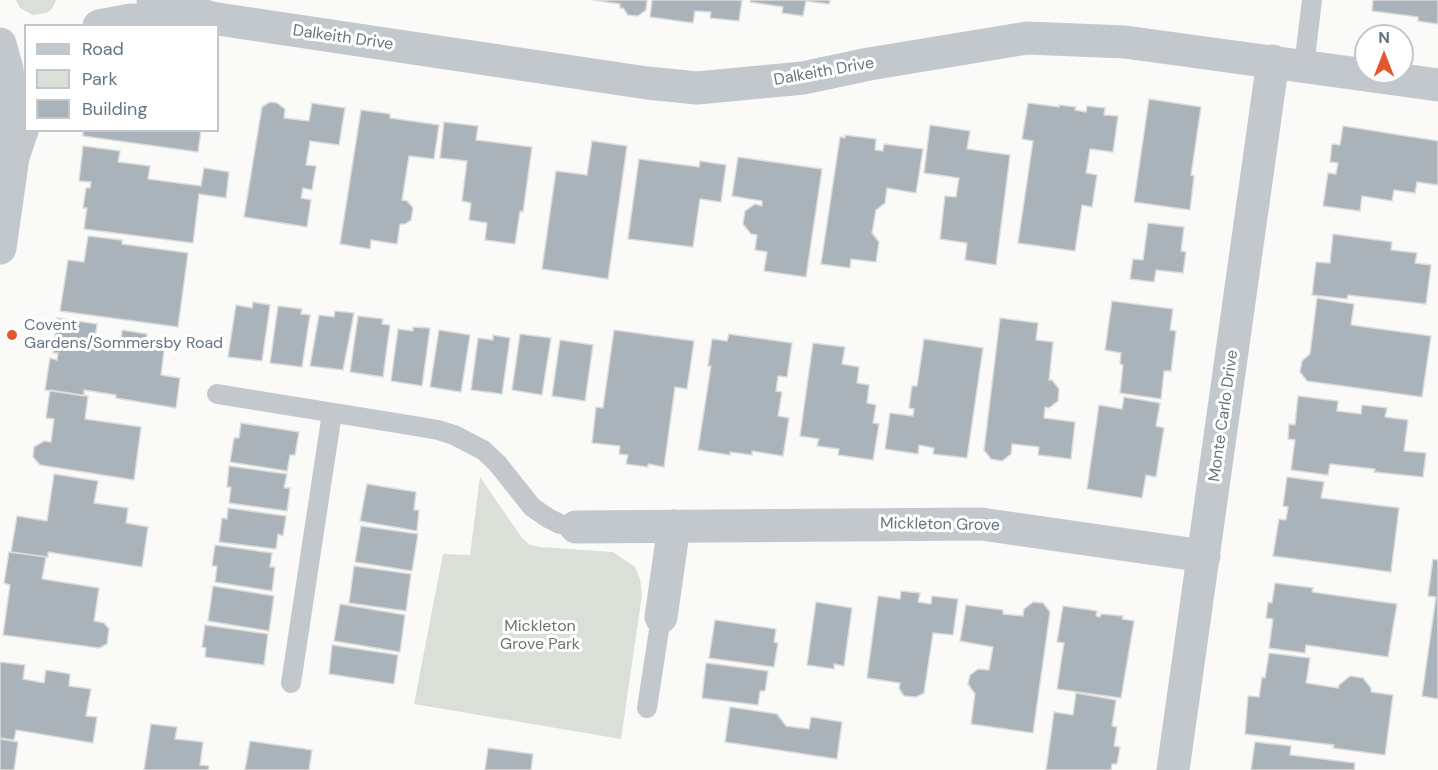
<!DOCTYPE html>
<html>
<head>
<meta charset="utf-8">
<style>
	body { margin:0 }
	#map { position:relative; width:1438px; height:770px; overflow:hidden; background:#fafaf8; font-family:"DM Sans",sans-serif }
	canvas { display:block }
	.legend { position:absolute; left:24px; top:24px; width:195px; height:108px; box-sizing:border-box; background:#fff; border:2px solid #c1c8cd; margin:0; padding:8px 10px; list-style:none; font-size:18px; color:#657683 }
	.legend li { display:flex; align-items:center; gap:12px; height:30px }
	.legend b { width:30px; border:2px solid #c1c8cd }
	.north { position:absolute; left:1354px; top:24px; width:60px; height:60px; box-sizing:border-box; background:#fff; border:2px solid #c1c8cd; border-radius:50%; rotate:0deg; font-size:16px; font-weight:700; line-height:24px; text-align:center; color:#657683 }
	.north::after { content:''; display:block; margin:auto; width:21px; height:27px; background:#e4572e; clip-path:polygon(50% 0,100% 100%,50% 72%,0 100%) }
</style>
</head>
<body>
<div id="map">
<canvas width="1438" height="770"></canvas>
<ul class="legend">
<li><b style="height:8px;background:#c3c8cc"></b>Road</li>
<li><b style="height:16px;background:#dadfd7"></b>Park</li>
<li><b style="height:16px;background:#aab3b9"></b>Building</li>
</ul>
<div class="north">N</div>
</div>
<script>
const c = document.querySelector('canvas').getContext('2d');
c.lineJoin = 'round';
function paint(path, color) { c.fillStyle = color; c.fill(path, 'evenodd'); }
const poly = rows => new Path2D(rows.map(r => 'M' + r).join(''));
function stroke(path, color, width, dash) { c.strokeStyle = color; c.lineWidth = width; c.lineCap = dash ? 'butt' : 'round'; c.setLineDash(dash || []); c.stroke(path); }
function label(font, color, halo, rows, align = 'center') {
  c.font = font + ' "DM Sans",sans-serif'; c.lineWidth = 6; c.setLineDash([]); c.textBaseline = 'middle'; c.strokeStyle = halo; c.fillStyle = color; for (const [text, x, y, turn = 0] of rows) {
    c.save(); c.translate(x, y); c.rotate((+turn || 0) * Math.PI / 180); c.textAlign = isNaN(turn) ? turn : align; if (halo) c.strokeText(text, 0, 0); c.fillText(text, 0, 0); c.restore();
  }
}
const green = poly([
	[16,0,56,0,52,9,46,13,33,15,20,8],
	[480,477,522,538,530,545,540,547,613,552,635,567,640,579,642,595,621,739,414,704,443,554,470,555]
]);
const building = poly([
	[593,0,647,0,646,10,638,16,628,15,623,8,620,8,620,4,593,0],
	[652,0,742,0,739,21,710,18,711,12,695,11,693,23,650,17,652,0],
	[751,0,830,0,829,4,806,1,803,16,782,13,783,7,750,2,751,0],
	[1373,0,1438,0,1438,24,1418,21,1418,17,1372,11,1373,0],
	[1149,99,1201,107,1191,175,1194,176,1190,210,1134,202,1149,99],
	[270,102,277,103,285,109,284,118,309,121,312,103,345,108,339,145,310,141,306,165,316,166,312,190,303,188,301,198,311,200,307,227,244,217,262,107,270,102],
	[1028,103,1059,107,1059,105,1076,107,1075,110,1086,112,1087,106,1105,108,1104,115,1118,116,1113,152,1090,149,1086,173,1097,175,1092,207,1082,205,1075,251,1018,243,1033,141,1022,139,1028,103],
	[361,110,390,114,390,118,439,125,434,159,409,156,402,200,407,201,413,208,411,220,405,224,400,224,397,244,371,240,370,249,340,244,361,110],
	[444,122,478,126,476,140,532,147,523,212,520,211,515,244,485,240,487,223,469,220,471,203,462,201,467,161,440,158,444,122],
	[930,125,970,131,967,149,1010,155,996,265,965,260,967,243,940,239,945,196,956,197,959,178,924,173,930,125],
	[1343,126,1438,141,1438,185,1417,182,1415,193,1394,190,1392,201,1362,196,1360,211,1323,206,1328,173,1336,174,1338,163,1330,162,1332,144,1340,145,1343,126],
	[83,130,201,130,198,152,83,136,83,130],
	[845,135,876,139,875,150,883,151,884,144,923,149,916,193,887,188,885,203,876,210,872,233,879,242,876,262,851,259,850,268,821,264,840,137,845,138,845,135],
	[592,141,627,146,608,279,542,269,556,171,587,175,592,141],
	[83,146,120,151,118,162,150,166,148,179,201,186,204,168,229,172,226,198,199,194,193,243,84,229,87,208,83,208,86,188,90,188,91,182,79,181,83,146],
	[738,157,822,169,806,277,764,271,767,252,755,250,757,235,751,234,743,224,745,211,755,204,762,206,762,201,732,196,738,157],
	[639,159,699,167,700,161,726,165,721,202,700,199,693,247,628,239,639,159],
	[1148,223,1184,227,1181,251,1186,252,1183,273,1156,270,1154,282,1130,279,1133,259,1143,260,1148,223],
	[1333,234,1392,242,1391,250,1417,253,1415,263,1431,265,1426,304,1348,295,1347,299,1312,295,1316,262,1330,263,1333,234],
	[88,236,122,240,122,244,188,253,178,327,60,311,68,260,84,262,88,236],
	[1317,298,1354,304,1351,325,1431,336,1422,397,1307,381,1300,372,1302,361,1310,354,1317,298],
	[1112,301,1173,309,1170,330,1176,331,1171,371,1164,371,1161,399,1120,393,1123,365,1120,364,1121,353,1105,350,1112,301],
	[253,302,270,305,262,361,228,357,236,305,252,308,253,302],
	[278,306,302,309,301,314,310,315,302,367,270,363,278,306],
	[335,311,354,313,343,370,310,366,319,315,334,317,335,311],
	[358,316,383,319,382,324,390,325,383,377,350,372,358,316],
	[57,318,97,324,95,339,121,343,122,330,147,334,145,347,164,350,161,375,180,378,176,408,116,398,116,395,84,390,84,396,45,390,50,358,57,360,58,353,53,353,57,318],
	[1000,318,1038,323,1036,340,1053,342,1049,380,1052,380,1059,389,1058,401,1049,408,1045,407,1044,418,1075,422,1071,459,1038,455,1039,447,1012,444,1011,454,1002,461,991,459,984,450,1000,318],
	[413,327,430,328,422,386,391,381,398,329,413,331,413,327],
	[439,330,470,335,461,392,430,387,439,330],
	[614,330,694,341,687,389,675,387,664,467,648,464,648,467,626,464,628,455,619,454,620,446,592,443,596,407,603,408,614,330],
	[520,334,551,338,542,395,512,390,520,334],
	[729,334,792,343,787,377,778,376,776,391,782,392,778,416,789,418,783,456,752,451,752,455,730,452,730,455,698,450,711,366,708,366,712,339,727,341,729,334],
	[493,335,510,338,502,394,471,390,478,338,493,340,493,335],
	[924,339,983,348,967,458,933,454,934,448,919,445,918,454,885,449,890,413,913,416,914,409,909,408,912,386,917,386,924,339],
	[560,340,593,345,585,401,552,396,560,340],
	[813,343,845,347,842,364,859,367,857,383,869,385,867,403,876,405,873,423,879,424,873,460,838,455,839,449,817,446,819,439,800,436,813,343],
	[50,390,88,396,85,419,141,427,134,480,40,465,33,457,34,447,44,441,51,442,54,419,46,418,50,390],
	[1298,396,1338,401,1337,411,1361,414,1362,405,1387,408,1385,417,1408,420,1404,451,1426,453,1423,477,1374,472,1375,469,1330,464,1328,475,1291,470,1295,440,1288,439,1289,424,1295,425,1298,396],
	[1124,397,1160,403,1156,426,1164,428,1156,477,1146,475,1142,498,1087,489,1099,405,1122,409,1124,397],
	[241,423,299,432,295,455,290,455,287,471,230,462,234,438,239,438,241,423],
	[229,466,287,474,284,488,290,488,287,511,229,503,231,487,227,487,229,466],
	[54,474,98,481,94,503,128,508,126,523,148,527,142,567,48,552,48,557,11,552,17,516,47,521,54,474],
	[1287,477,1324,482,1321,498,1399,508,1391,572,1273,556,1279,519,1286,520,1288,507,1283,506,1287,477],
	[367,484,416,492,414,510,419,510,417,531,360,521,367,484],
	[228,508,286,516,283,536,278,534,276,549,219,542,222,518,227,519,228,508],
	[361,526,418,534,412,571,355,562,361,526],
	[215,545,272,553,270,567,275,567,272,591,215,582,217,566,212,566,215,545],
	[9,552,46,557,42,579,99,588,94,621,104,623,109,629,107,644,99,648,3,635,10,585,4,583,9,552],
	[1433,559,1438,560,1438,699,1422,696,1436,597,1428,596,1433,559],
	[354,566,411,574,406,611,349,603,354,566],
	[1275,583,1313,588,1312,592,1397,604,1388,657,1306,645,1305,653,1269,648,1273,619,1266,618,1268,602,1272,603,1275,583],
	[213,586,274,596,269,631,208,621,213,586],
	[901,591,920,593,918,602,931,604,932,596,958,599,953,635,933,633,924,693,916,697,904,696,899,688,900,683,867,678,878,596,900,599,901,591],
	[816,602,852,608,844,666,834,664,834,669,807,665,816,602],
	[1033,602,1043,603,1050,612,1033,733,971,724,975,694,968,684,970,675,978,669,989,670,993,647,960,641,966,605,1003,610,1003,614,1023,616,1024,609,1033,602],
	[340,604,405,615,400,652,334,641,340,604],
	[1063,606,1097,611,1096,616,1100,617,1101,614,1123,616,1122,619,1134,621,1121,698,1057,689,1064,643,1057,642,1063,606],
	[715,620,776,629,774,642,778,643,774,667,709,658,715,620],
	[205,625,268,634,264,665,205,657,206,648,202,647,205,625],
	[332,645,398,655,394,684,329,674,332,645],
	[1269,653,1310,658,1306,683,1338,688,1339,685,1350,676,1363,678,1371,688,1371,692,1393,695,1385,755,1333,748,1334,745,1245,734,1248,696,1259,697,1262,677,1265,678,1269,653],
	[0,662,25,665,23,679,44,683,46,670,70,674,69,686,91,689,86,716,97,717,93,743,16,730,14,740,0,738,0,662],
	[706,663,768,671,765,691,760,691,758,705,702,698,706,663],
	[1076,693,1116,700,1112,726,1117,727,1114,746,1120,747,1117,764,1112,764,1111,770,1046,770,1054,712,1073,715,1076,693],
	[730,707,777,714,786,726,809,729,811,717,842,722,837,759,725,742,730,707],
	[151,724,177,727,175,739,203,742,200,765,209,766,208,770,144,770,151,724],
	[0,739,18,742,14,770,0,770,0,739],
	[250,741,312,750,309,770,245,770,250,741],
	[1255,742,1291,746,1290,755,1355,763,1354,770,1251,770,1255,742],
	[488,748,533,754,531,770,485,770,488,748]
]);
const service = poly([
	[1304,66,1312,0],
	[217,394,415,426,438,430,454,435,483,450,497,463,532,507,548,518,560,524,576,527],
	[291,683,332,413],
	[647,708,661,617]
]);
const minor = poly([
	[153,0,211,18,647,83,697,88,803,78,869,64,1027,38,1125,42,1438,85],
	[99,26,131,20,185,19],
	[0,44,7,69,13,146],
	[0,248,13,157,26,119],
	[576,527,981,524,1204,556],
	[661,617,674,526],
	[1173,770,1273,61]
]);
const markers = [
	[12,335,6,"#e4572e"]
];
const streetNames = [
	["Dalkeith Drive",343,38,8],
	["Dalkeith Drive",824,72,-10],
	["Monte Carlo Drive",1224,416,-82],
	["Mickleton Grove",940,525,1]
];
const poiNames = [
	["Covent",24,326],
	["Gardens/Sommersby Road",24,344]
];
const parkNames = [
	["Mickleton",540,627],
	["Grove Park",540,645]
];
paint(green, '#dadfd7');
paint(building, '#aab3b9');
stroke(building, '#dcdcda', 1.5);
stroke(service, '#c3c8cc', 20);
stroke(minor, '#c3c8cc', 33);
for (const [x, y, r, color] of markers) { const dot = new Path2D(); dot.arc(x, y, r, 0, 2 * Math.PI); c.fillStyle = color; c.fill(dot); stroke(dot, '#fff', 2); }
label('16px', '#657683', '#fff', streetNames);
label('16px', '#657683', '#fff', poiNames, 'left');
label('16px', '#687a64', '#fff', parkNames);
</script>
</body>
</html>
